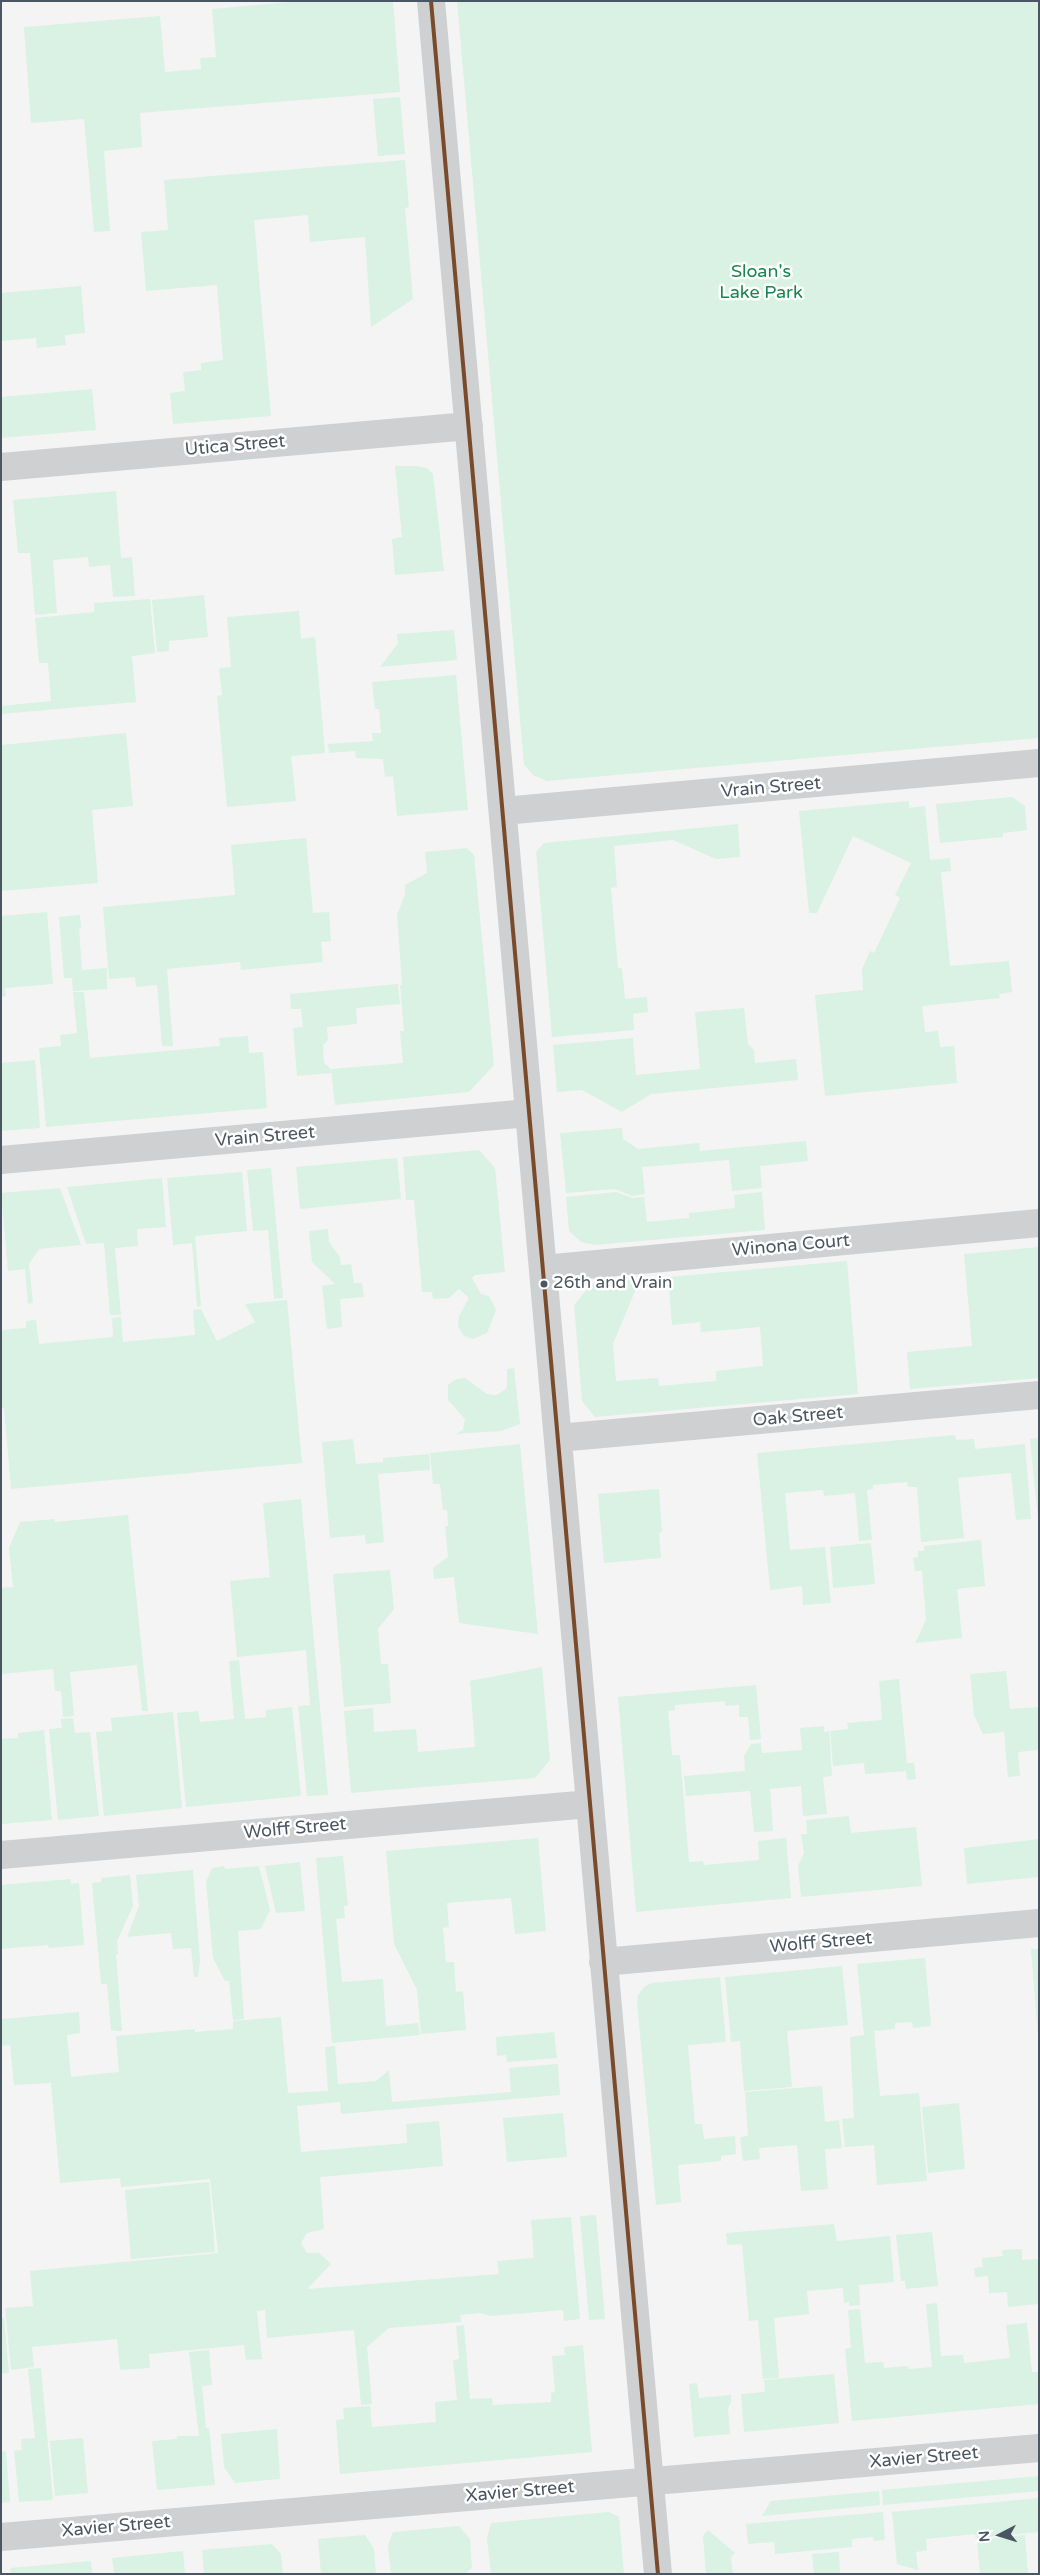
<!DOCTYPE html>
<html>
<head>
<meta charset="utf-8">
<style>
	body { margin:0 }
	#map { position:relative; width:1040px; height:2575px; overflow:hidden; background:#f4f4f4; font-family:"Varela Round",sans-serif }
	canvas { display:block }
	.frame { position:absolute; inset:0; border:2px solid #4a5661; pointer-events:none }
	.north { position:absolute; left:975px; top:2510px; width:50px; height:50px; -webkit-text-stroke:4px #fff; paint-order:stroke; rotate:265deg; font-size:14px; font-weight:700; line-height:20px; text-align:center; color:#4a5661 }
	.north::after { content:''; display:block; margin:auto; width:18px; height:22px; background:#4a5661; clip-path:polygon(50% 0,100% 100%,50% 72%,0 100%) }
</style>
</head>
<body>
<div id="map">
<canvas width="1040" height="2575"></canvas>
<div class="frame"></div>
<div class="north">N</div>
</div>
<script>
const c = document.querySelector('canvas').getContext('2d');
c.lineJoin = 'round';
function paint(path, color) { c.fillStyle = color; c.fill(path, 'evenodd'); }
const poly = rows => new Path2D(rows.map(r => 'M' + r).join(''));
function stroke(path, color, width, dash) { c.strokeStyle = color; c.lineWidth = width; c.lineCap = dash ? 'butt' : 'round'; c.setLineDash(dash || []); c.stroke(path); }
function label(font, color, halo, rows, align = 'center') {
  c.font = font + ' "Varela Round",sans-serif'; c.lineWidth = 5; c.setLineDash([]); c.textBaseline = 'middle'; c.strokeStyle = halo; c.fillStyle = color; for (const [text, x, y, turn = 0] of rows) {
    c.save(); c.translate(x, y); c.rotate((+turn || 0) * Math.PI / 180); c.textAlign = isNaN(turn) ? turn : align; if (halo) c.strokeText(text, 0, 0); c.fillText(text, 0, 0); c.restore();
  }
}
const green = poly([
	[301,1,393,1,400,92,140,113,142,147,104,151,110,231,94,232,84,119,31,123,24,27,160,16,165,72,201,69,200,58,216,57,212,9],
	[457,1,1039,1,1039,738,547,781,533,775,524,765],
	[400,97,405,154,378,156,373,99],
	[405,160,409,207,405,208,413,299,371,327,365,237,310,242,308,215,254,220,271,416,173,424,170,393,185,391,183,372,201,370,201,363,223,360,217,285,146,291,141,232,168,230,164,180],
	[81,286,85,333,65,335,66,345,37,348,36,338,1,341,1,293],
	[92,389,96,430,1,438,1,397],
	[395,466,417,466,427,468,433,474,444,571,395,575,392,539,402,537],
	[116,491,121,558,132,557,135,596,113,597,110,565,89,567,88,557,53,560,57,613,35,615,30,553,18,553,13,500],
	[204,595,208,637,169,641,169,651,157,652,152,600],
	[150,599,155,653,132,656,136,702,1,714,1,706,51,701,48,663,39,663,35,618,94,612,94,603],
	[299,611,301,639,315,637,325,753,291,756,296,801,227,807,217,696,222,695,219,668,231,667,227,617],
	[454,630,457,660,380,667,398,643,397,634],
	[456,675,468,810,397,816,393,776,385,777,383,759,356,758,355,751,329,753,328,744,373,741,372,733,381,733,379,709,375,709,372,682],
	[126,733,133,806,92,810,98,883,1,891,1,745],
	[1012,797,1025,806,1027,830,1003,833,1003,837,940,843,936,804],
	[909,801,909,808,925,806,930,860,950,858,951,871,941,872,950,966,1009,961,1012,992,999,994,1000,998,922,1006,925,1032,938,1031,940,1047,954,1046,957,1083,825,1096,815,995,863,990,862,969,870,951,874,953,900,898,895,895,911,863,853,836,817,913,809,913,799,811],
	[738,824,740,857,716,859,673,840,614,846,617,887,611,888,618,968,622,968,625,999,647,997,648,1012,633,1014,634,1030,552,1037,536,852,544,843],
	[306,838,313,913,329,912,331,941,321,942,323,962,241,970,240,962,167,969,173,1046,162,1046,157,985,136,987,135,977,109,979,103,907,235,895,231,845],
	[467,848,474,855,494,1065,469,1092,335,1105,331,1069,403,1063,400,1031,404,1031,400,985,402,985,397,915,405,894,405,885,427,873,425,852],
	[47,912,53,984,5,988,6,996,1,997,1,916],
	[80,915,81,928,79,929,82,970,107,968,107,989,73,991,72,978,64,978,59,917],
	[398,984,400,1004,356,1008,357,1024,327,1027,328,1040,323,1045,324,1063,330,1068,331,1073,297,1076,293,1028,303,1027,301,1009,291,1009,290,994],
	[73,992,84,992,90,1058,220,1046,219,1038,248,1036,249,1053,263,1052,267,1108,46,1127,39,1048,61,1046,60,1035,77,1033],
	[744,1008,748,1044,754,1050,755,1063,796,1059,798,1080,651,1094,622,1112,582,1090,557,1092,553,1045,633,1038,636,1075,700,1069,695,1012],
	[35,1060,40,1128,1,1131,1,1063],
	[622,1128,623,1139,638,1149,699,1143,700,1151,806,1141,808,1161,760,1166,762,1188,732,1191,729,1160,642,1167,645,1194,632,1196,615,1189,566,1193,560,1133],
	[479,1150,495,1168,505,1272,475,1275,472,1278,481,1294,489,1296,496,1310,487,1333,473,1339,464,1336,458,1326,459,1316,469,1298,459,1289,449,1298,433,1299,432,1292,422,1292,414,1200,406,1200,403,1157],
	[397,1158,401,1199,300,1209,296,1167],
	[271,1168,283,1298,274,1299,268,1230,253,1231,247,1170],
	[242,1172,247,1231,195,1236,201,1306,197,1307,192,1243,173,1245,167,1178],
	[162,1178,166,1227,137,1229,138,1246,115,1248,121,1315,110,1315,104,1243,86,1244,67,1187],
	[60,1188,81,1245,39,1249,29,1264,33,1303,28,1304,25,1269,8,1271,1,1193],
	[616,1192,633,1198,644,1197,647,1222,689,1218,689,1213,735,1208,734,1195,762,1192,765,1230,595,1245,581,1242,569,1231,566,1197],
	[328,1229,329,1242,340,1257,341,1265,351,1264,354,1283,362,1283,364,1297,340,1299,342,1327,327,1329,322,1286,335,1284,312,1262,309,1231],
	[1039,1247,1039,1378,910,1389,907,1352,972,1346,964,1254],
	[847,1261,858,1394,595,1417,582,1401,574,1305,592,1283,640,1279,613,1344,616,1381,658,1378,659,1386,716,1381,716,1371,763,1366,760,1327,701,1332,700,1322,672,1325,668,1277],
	[287,1300,302,1463,11,1489,4,1408,1,1408,1,1330,26,1328,26,1321,36,1320,39,1344,113,1337,112,1318,121,1317,123,1342,195,1335,193,1310,201,1309,217,1341,255,1322,245,1304],
	[514,1368,520,1424,501,1431,455,1434,463,1430,465,1419,448,1400,448,1385,456,1379,465,1378,487,1394,496,1395,505,1390,507,1386,507,1369],
	[955,1435,956,1440,974,1439,975,1449,1025,1444,1031,1519,1016,1520,1011,1473,958,1478,964,1538,921,1542,917,1487,908,1487,907,1482,873,1485,873,1489,867,1490,872,1540,859,1541,855,1493,824,1496,823,1490,785,1493,790,1550,825,1547,831,1603,803,1605,802,1586,770,1590,757,1453],
	[1039,1438,1039,1520,1038,1520,1030,1439],
	[353,1439,356,1464,383,1462,383,1458,429,1454,430,1470,378,1474,384,1542,366,1544,365,1535,330,1538,322,1442],
	[520,1444,538,1634,459,1623,454,1577,434,1579,433,1568,448,1557,445,1526,448,1526,447,1510,443,1510,440,1484,433,1484,430,1453],
	[659,1489,662,1532,659,1533,661,1558,604,1563,598,1494],
	[301,1499,328,1795,307,1796,298,1706,310,1705,306,1650,237,1657,230,1581,270,1577,263,1503],
	[128,1515,148,1711,142,1711,137,1665,70,1672,74,1716,63,1717,61,1691,55,1691,53,1669,2,1674,1,1588,13,1587,9,1548,20,1522,54,1519,55,1522],
	[981,1540,985,1586,957,1589,962,1638,915,1643,926,1620,922,1571,915,1571,913,1558,918,1557,918,1551,924,1551,924,1546],
	[871,1543,875,1584,833,1588,830,1547],
	[390,1570,394,1609,378,1629,381,1664,388,1664,391,1703,344,1707,333,1574],
	[239,1660,245,1719,266,1717,266,1710,292,1707,301,1796,186,1807,177,1713,198,1711,200,1722,234,1719,229,1661],
	[542,1667,550,1760,535,1778,351,1793,344,1711,373,1708,374,1732,416,1729,418,1752,475,1747,470,1681],
	[1006,1671,1010,1709,1039,1707,1039,1750,1018,1752,1020,1776,1008,1777,1004,1732,983,1734,974,1715,970,1674],
	[899,1679,907,1763,914,1763,916,1779,907,1780,906,1771,865,1774,864,1763,833,1766,830,1731,848,1729,847,1723,882,1720,879,1681],
	[756,1685,761,1739,750,1740,748,1717,739,1717,739,1705,725,1706,725,1701,675,1705,675,1710,668,1711,672,1755,680,1755,689,1862,703,1861,704,1865,759,1860,758,1841,786,1838,791,1898,636,1912,618,1697],
	[173,1712,182,1808,104,1816,96,1732,112,1731,111,1718],
	[73,1718,75,1733,90,1732,99,1816,58,1820,49,1729,62,1728,61,1719],
	[824,1726,824,1732,829,1731,832,1776,823,1777,827,1814,803,1816,801,1786,770,1789,773,1831,754,1832,750,1791,686,1796,684,1776,745,1771,744,1756,751,1744,761,1743,762,1753,802,1750,800,1728],
	[44,1730,52,1820,1,1824,1,1739,18,1738,18,1733],
	[849,1816,851,1833,916,1827,922,1886,801,1897,798,1866,804,1853,801,1834,807,1834,806,1820],
	[538,1838,546,1931,515,1934,511,1898,447,1903,449,1927,443,1928,446,1962,454,1962,456,1992,463,1991,466,2030,421,2034,417,1990,394,1944,386,1851],
	[1039,1839,1039,1877,967,1884,964,1848],
	[343,1856,348,1906,344,1906,345,1918,336,1919,342,1982,383,1979,386,2026,418,2023,420,2035,332,2043,316,1858],
	[300,1862,305,1911,276,1913,265,1866],
	[224,1866,225,1869,259,1866,270,1910,261,1929,238,1931,244,2019,233,2020,229,1981,225,1981,213,1958,206,1882,212,1868],
	[193,1870,200,1961,198,1977,194,1977,191,1948,173,1949,171,1933,127,1937,139,1906,136,1875],
	[130,1875,133,1906,117,1941,118,1954,116,1954,122,2031,116,2031,111,2030,107,1984,101,1984,92,1883,101,1882,101,1878],
	[70,1879,71,1884,79,1883,84,1945,49,1948,48,1945,1,1949,1,1885],
	[1031,1949,1039,1949,1039,2050],
	[925,1958,931,2026,913,2028,912,2022,895,2023,895,2029,874,2031,880,2096,919,2093,927,2181,877,2185,874,2145,845,2147,842,2119,854,2118,850,2037,864,2035,857,1964],
	[842,1966,848,2025,787,2031,792,2087,744,2091,740,2041,731,2042,725,1977],
	[720,1977,726,2042,688,2045,695,2124,702,2124,704,2139,735,2136,736,2154,721,2156,721,2161,678,2165,681,2202,656,2205,637,2003,638,1995,644,1987,652,1983],
	[79,2012,80,2033,67,2035,71,2077,119,2072,116,2036,195,2029,195,2032,233,2029,233,2021,281,2017,288,2093,328,2091,325,2047,335,2046,338,2084,376,2081,389,2070,392,2102,511,2092,509,2068,558,2064,560,2095,341,2114,340,2102,297,2106,301,2152,407,2143,406,2124,439,2121,443,2166,320,2177,324,2229,307,2233,301,2243,307,2253,319,2253,331,2264,307,2289,499,2274,497,2261,534,2258,531,2220,571,2217,580,2319,564,2321,563,2310,491,2316,479,2313,460,2315,461,2322,389,2328,367,2347,372,2404,361,2405,354,2330,267,2338,265,2310,257,2311,262,2359,246,2360,244,2345,149,2354,150,2368,120,2370,117,2339,32,2347,34,2367,11,2370,5,2308,33,2306,30,2271,218,2253,210,2179,121,2187,120,2178,60,2183,51,2083,14,2085,10,2045,1,2046,1,2021,2,2019],
	[554,2032,557,2058,507,2062,506,2055,497,2056,496,2037],
	[822,2086,825,2122,839,2120,842,2148,825,2149,828,2189,801,2191,797,2145,759,2148,760,2159,743,2161,740,2137,748,2136,745,2092],
	[959,2103,965,2169,928,2173,922,2107],
	[563,2113,567,2157,507,2162,503,2118],
	[209,2182,215,2252,131,2259,125,2190],
	[596,2215,605,2319,589,2320,580,2216],
	[834,2224,837,2241,890,2236,894,2282,859,2285,860,2305,849,2306,849,2302,844,2303,843,2288,807,2291,809,2314,774,2318,779,2378,763,2379,758,2320,749,2321,742,2244,727,2245,726,2233],
	[932,2232,938,2286,906,2289,905,2281,901,2281,896,2235],
	[1022,2249,1022,2260,1039,2259,1039,2304,1008,2307,1007,2292,989,2293,988,2276,975,2277,974,2268,983,2267,982,2258,1003,2256,1002,2250],
	[937,2303,941,2356,963,2355,964,2363,1010,2358,1006,2325,1027,2323,1032,2372,1039,2372,1039,2404,852,2421,845,2349,851,2348,848,2310,860,2309,865,2363,883,2362,884,2368,908,2366,909,2369,932,2367,926,2304],
	[1,2318,4,2318,9,2373,1,2374,1,2385],
	[464,2325,470,2399,492,2398,493,2405,551,2402,551,2393,555,2392,552,2356,565,2355,564,2347,583,2345,592,2452,340,2474,336,2420,344,2419,343,2408,370,2406,372,2427,436,2422,435,2402,457,2400,453,2360,459,2359,456,2326],
	[209,2350,212,2385,202,2386,206,2428,209,2428,215,2485,157,2490,152,2441,177,2439,177,2436,199,2436,189,2352],
	[41,2368,53,2500,19,2502,14,2451,22,2450,21,2439,35,2438,28,2369],
	[834,2374,839,2423,744,2432,741,2394,765,2392,764,2380],
	[697,2383,699,2398,731,2395,731,2402,728,2408,730,2434,694,2437,689,2384],
	[277,2429,280,2479,235,2483,224,2467,221,2434],
	[83,2438,88,2493,55,2496,50,2441],
	[6,2451,10,2502,1,2503,1,2452],
	[1039,2476,1039,2491,883,2505,882,2490],
	[879,2491,880,2505,762,2516,771,2501],
	[1039,2498,1039,2532,976,2538,975,2534,926,2539,927,2550,916,2552,918,2570,897,2564,892,2512],
	[609,2512,619,2517,624,2574,491,2574,487,2538,491,2523],
	[883,2512,885,2540,874,2541,873,2537,852,2539,852,2547,775,2554,774,2542,748,2544,746,2524],
	[459,2526,470,2539,472,2568,465,2574,391,2574,388,2545,393,2532],
	[708,2530,735,2553,731,2557,733,2574,706,2574,703,2536],
	[365,2535,374,2549,376,2574,321,2574,318,2539],
	[1025,2535,1028,2574,980,2574,977,2540],
	[272,2544,281,2554,283,2574,204,2574,202,2550],
	[183,2551,185,2574,114,2574,112,2558],
	[839,2552,840,2574,814,2574,812,2554],
	[91,2561,92,2574,11,2574,10,2568]
]);
const minor = poly([
	[431,1,658,2574],
	[1,467,469,426],
	[503,811,1039,763],
	[1,1160,529,1113],
	[543,1269,1039,1223],
	[558,1438,1039,1395],
	[1,1855,590,1804],
	[603,1962,1039,1923],
	[1,2537,1039,2448]
]);
const bus1 = poly([
	[431,1,658,2574]
]);
const markers = [
	[544,1284,4.5,"#4a5661"]
];
const busNames = [
	["26th and Vrain",553,1284]
];
const parkNames = [
	["Sloan's",761,272],
	["Lake Park",761,293]
];
const streetNames = [
	["Utica Street",235,446,-5],
	["Vrain Street",771,788,-5],
	["Vrain Street",265,1137,-5],
	["Winona Court",791,1246,-5],
	["Oak Street",798,1417,-5],
	["Wolff Street",295,1829,-5],
	["Wolff Street",821,1943,-5],
	["Xavier Street",924,2458,-5],
	["Xavier Street",520,2492,-5],
	["Xavier Street",116,2527,-5]
];
paint(green, '#d9f2e3');
stroke(minor, '#ced0d2', 28);
stroke(bus1, '#7a4b2a', 4);
for (const [x, y, r, color] of markers) { const dot = new Path2D(); dot.arc(x, y, r, 0, 2 * Math.PI); c.fillStyle = color; c.fill(dot); stroke(dot, '#fff', 2); }
label('17px', '#4a5661', '#fff', busNames, 'left');
label('18px', '#17864f', '#fff', parkNames);
label('18px', '#4a5661', '#fff', streetNames);
</script>
</body>
</html>
